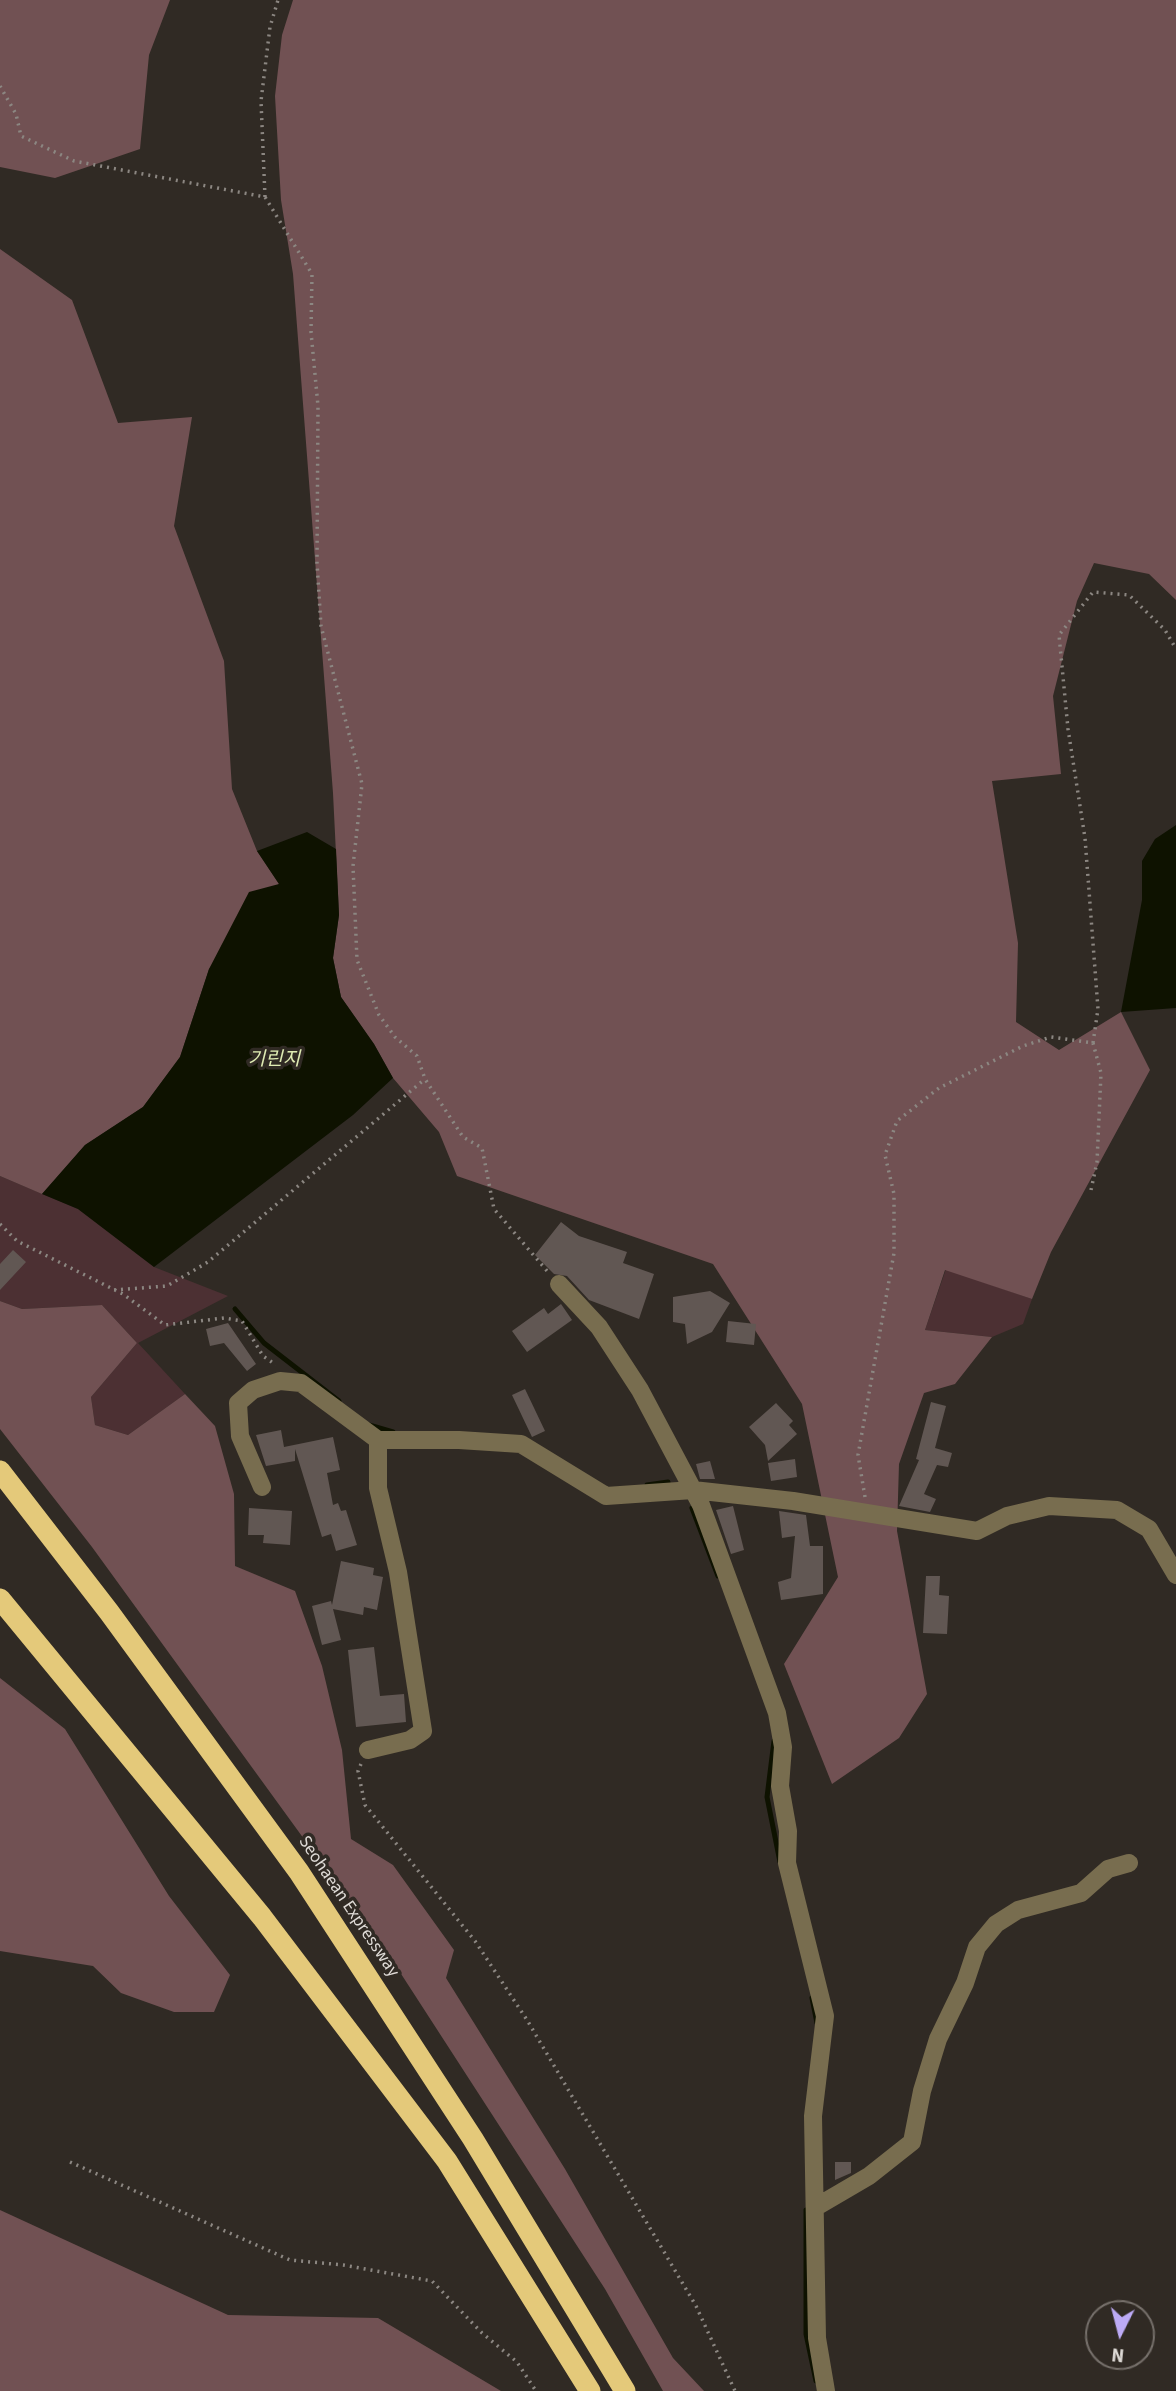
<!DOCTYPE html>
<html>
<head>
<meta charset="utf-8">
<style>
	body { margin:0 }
	#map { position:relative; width:1176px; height:2391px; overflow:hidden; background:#302a24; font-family:"Source Sans 3",sans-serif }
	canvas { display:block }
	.north { position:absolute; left:1085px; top:2300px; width:70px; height:70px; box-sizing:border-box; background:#302a24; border:2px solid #76706b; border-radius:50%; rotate:186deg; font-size:19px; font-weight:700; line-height:28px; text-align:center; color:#dedad6 }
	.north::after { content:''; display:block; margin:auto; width:24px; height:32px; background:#bcaaf5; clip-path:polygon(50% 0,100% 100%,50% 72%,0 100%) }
</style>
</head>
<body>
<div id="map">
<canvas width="1176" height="2391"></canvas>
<div class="north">N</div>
</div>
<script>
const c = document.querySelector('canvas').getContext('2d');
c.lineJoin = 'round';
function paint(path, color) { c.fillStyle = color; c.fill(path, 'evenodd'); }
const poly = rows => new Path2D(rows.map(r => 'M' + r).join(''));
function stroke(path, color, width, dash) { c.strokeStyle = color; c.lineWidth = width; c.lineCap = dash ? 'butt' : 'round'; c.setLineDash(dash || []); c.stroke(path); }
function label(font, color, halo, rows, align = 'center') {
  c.font = font + ' "Source Sans 3","Noto Sans KR",sans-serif'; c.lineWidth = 7; c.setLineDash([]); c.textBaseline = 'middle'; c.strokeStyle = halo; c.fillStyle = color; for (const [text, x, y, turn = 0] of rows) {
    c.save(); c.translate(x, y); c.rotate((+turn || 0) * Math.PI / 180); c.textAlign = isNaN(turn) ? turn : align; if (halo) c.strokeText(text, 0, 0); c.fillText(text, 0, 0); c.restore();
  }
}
const green = poly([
	[0,1176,78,1209,154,1267,228,1296,138,1343,185,1394,128,1435,95,1425,91,1397,137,1343,102,1305,22,1309,0,1301],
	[946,1269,1032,1299,1023,1324,992,1337,925,1330]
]);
const forest = poly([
	[0,0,170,0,149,55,140,149,55,178,0,167],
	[293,0,1176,0,1176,600,1149,574,1094,563,1077,601,1053,696,1061,774,992,781,1018,943,1016,1022,1059,1050,1121,1012,1150,1070,1051,1252,1032,1299,945,1270,925,1330,992,1337,955,1384,924,1393,899,1464,897,1531,927,1694,899,1738,832,1784,784,1664,838,1577,802,1404,713,1264,457,1176,439,1132,393,1078,374,1044,341,997,333,958,339,915,333,793,293,274,281,200,275,96,282,35],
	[0,249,72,300,118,423,192,417,174,526,224,661,232,789,257,851,279,884,209,969,180,1057,143,1107,85,1145,42,1194,0,1176],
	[0,1301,22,1309,102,1305,137,1343,91,1397,95,1425,128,1435,185,1394,215,1426,234,1494,235,1566,295,1591,322,1666,342,1750,351,1839,393,1865,454,1950,446,1978,565,2169,673,2358,704,2391,663,2391,605,2289,394,1963,92,1547,0,1429],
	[0,1678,65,1729,169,1896,230,1975,214,2012,174,2012,121,1993,93,1966,0,1951],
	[0,2210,228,2315,378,2318,501,2391,0,2391]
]);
const water = poly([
	[1176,825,1176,1008,1121,1012,1142,900,1142,861,1155,839],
	[307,832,336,849,339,915,333,958,341,997,374,1044,393,1078,353,1115,154,1267,78,1209,42,1194,85,1145,143,1107,180,1057,209,969,249,892,279,884,257,851]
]);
const stream = poly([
	[235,1309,264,1343,339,1401],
	[369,1425,393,1432],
	[647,1485,668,1482],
	[692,1508,718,1576],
	[774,1741,767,1797,780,1862],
	[812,1998,817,2023],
	[806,2210,806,2334,816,2381]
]);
const building = poly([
	[561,1222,579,1236,627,1252,623,1263,654,1274,639,1319,589,1300,567,1276,554,1274,535,1255],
	[13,1250,26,1262,0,1290,0,1264],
	[710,1291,730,1303,712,1332,687,1344,685,1324,673,1322,673,1297],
	[561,1304,572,1320,527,1352,512,1331,544,1308,548,1314],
	[728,1321,756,1324,754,1345,726,1342],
	[228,1323,256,1364,247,1371,224,1343,210,1346,206,1329],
	[525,1389,545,1431,532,1437,512,1395],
	[931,1402,946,1406,935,1448,952,1453,948,1467,937,1465,924,1494,936,1499,930,1512,899,1506,919,1460,916,1459],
	[776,1403,793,1421,789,1425,797,1434,768,1461,765,1445,749,1427],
	[281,1430,284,1447,333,1437,340,1470,327,1473,333,1505,338,1503,341,1511,346,1510,357,1545,336,1551,331,1534,322,1537,295,1449,295,1461,266,1466,256,1435],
	[795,1459,797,1477,771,1481,768,1463],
	[710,1461,715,1479,700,1479,696,1464],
	[733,1506,744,1550,731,1554,716,1510],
	[249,1508,292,1511,290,1545,263,1543,264,1535,248,1535],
	[779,1511,806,1515,810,1546,823,1546,823,1594,781,1600,778,1582,791,1578,795,1536,782,1538],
	[341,1561,374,1568,373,1575,383,1577,377,1610,364,1607,363,1615,333,1609,341,1640,322,1645,312,1606,331,1601,332,1605],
	[926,1576,940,1576,939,1595,949,1596,947,1634,923,1633],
	[374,1647,380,1696,404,1694,406,1722,356,1727,348,1650],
	[835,2162,851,2162,851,2173,835,2180]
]);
const path = poly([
	[0,86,16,114,21,136,74,161,265,197,312,274,311,332,318,406,317,563,321,626,362,784,353,866,357,960,379,1015,395,1037,417,1056,425,1079,463,1137,482,1148,494,1209,548,1272],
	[265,197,261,101,270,27,278,0],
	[1091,1190,1097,1162,1101,1073,1093,1043],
	[0,1224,17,1241,123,1294,165,1325,224,1318,242,1321,263,1356,276,1365],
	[114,1290,167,1286,208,1262,425,1079],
	[865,1497,858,1455,894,1253,894,1194,885,1155,897,1121,939,1088,1023,1046,1051,1037,1093,1043,1098,1009,1085,838,1068,729,1059,635,1093,592,1129,595,1165,630,1176,649],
	[361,1764,358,1771,365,1805,475,1941,527,2020,696,2306,735,2391],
	[70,2162,290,2260,343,2265,432,2281,482,2333,517,2362,536,2391]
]);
const minor = poly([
	[559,1284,599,1327,640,1390,701,1505,777,1713,783,1747,780,1786,788,1831,787,1863,825,2016,813,2116,817,2338,826,2391],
	[262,1487,240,1436,238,1403,253,1390,280,1381,301,1383,378,1440,459,1440,521,1444,606,1496,693,1490,793,1501,977,1531,1007,1516,1049,1506,1117,1510,1149,1529,1176,1575],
	[368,1750,410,1740,423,1731,398,1572,378,1488,378,1440],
	[816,2207,869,2176,912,2142,922,2091,938,2039,965,1983,977,1947,996,1924,1018,1910,1081,1893,1108,1869,1129,1863]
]);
const highway = poly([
	[0,1471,109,1612,299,1872,473,2139,625,2391],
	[0,1599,262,1917,447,2161,590,2391]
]);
const streetNames = [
	["Seohaean Expressway",348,1907,56]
];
const waterNames = [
	["기린지",274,1061]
];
paint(green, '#4c3033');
paint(forest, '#715153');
paint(water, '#0e1200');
stroke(stream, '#0e1200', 5);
paint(building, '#615753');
stroke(path, '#8c8782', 3.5, [2, 5]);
stroke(minor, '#786d4f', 18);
stroke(highway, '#e4c97a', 21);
label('18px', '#dedad6', '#302a24', streetNames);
label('italic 19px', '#dfebb3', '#302a24', waterNames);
</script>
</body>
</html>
